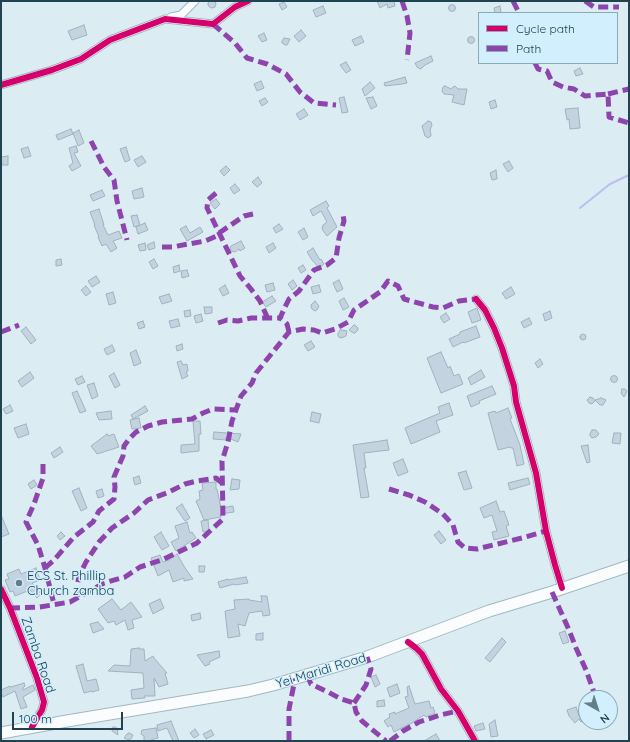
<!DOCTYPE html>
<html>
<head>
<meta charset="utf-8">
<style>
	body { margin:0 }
	#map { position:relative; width:630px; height:742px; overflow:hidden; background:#dbecf3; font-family:Quicksand,sans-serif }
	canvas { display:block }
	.frame { position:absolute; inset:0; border:2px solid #214250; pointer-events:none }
	.legend { position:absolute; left:478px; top:12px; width:140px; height:52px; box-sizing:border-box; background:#d1effd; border:1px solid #8baab8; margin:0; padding:5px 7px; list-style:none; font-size:12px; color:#214250 }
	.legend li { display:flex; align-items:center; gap:8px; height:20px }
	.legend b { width:20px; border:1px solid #8baab8 }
	.north { position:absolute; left:578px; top:690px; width:40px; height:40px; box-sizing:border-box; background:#d1effd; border:1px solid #8baab8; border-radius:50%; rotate:141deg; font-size:11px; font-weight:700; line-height:16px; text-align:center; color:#214250 }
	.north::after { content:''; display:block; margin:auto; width:14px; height:18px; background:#627e89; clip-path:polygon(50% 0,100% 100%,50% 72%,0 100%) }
	.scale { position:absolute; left:12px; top:712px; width:111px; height:18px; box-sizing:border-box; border:2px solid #214250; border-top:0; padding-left:5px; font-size:12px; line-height:14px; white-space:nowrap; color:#214250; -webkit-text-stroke:3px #d1effd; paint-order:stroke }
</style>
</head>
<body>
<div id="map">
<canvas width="630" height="742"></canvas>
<div class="frame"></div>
<ul class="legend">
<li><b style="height:5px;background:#d6006c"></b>Cycle path</li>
<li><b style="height:5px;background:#8e44ad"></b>Path</li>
</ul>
<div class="north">N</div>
<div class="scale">100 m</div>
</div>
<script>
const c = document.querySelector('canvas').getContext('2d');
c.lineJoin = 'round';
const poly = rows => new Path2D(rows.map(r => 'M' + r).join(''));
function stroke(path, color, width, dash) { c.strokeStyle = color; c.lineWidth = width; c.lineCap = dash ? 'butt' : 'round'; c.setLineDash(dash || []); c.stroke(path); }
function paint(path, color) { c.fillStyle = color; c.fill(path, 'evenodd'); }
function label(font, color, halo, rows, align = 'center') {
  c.font = font + ' Quicksand,sans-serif'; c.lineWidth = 3; c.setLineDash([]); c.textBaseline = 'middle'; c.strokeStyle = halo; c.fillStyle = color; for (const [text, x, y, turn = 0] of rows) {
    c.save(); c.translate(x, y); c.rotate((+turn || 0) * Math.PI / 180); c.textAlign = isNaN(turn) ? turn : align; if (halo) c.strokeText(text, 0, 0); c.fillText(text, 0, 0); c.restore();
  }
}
const stream = poly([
	[580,208,610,184,629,175]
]);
const building = poly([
	'208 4a4 4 0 1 1 8 0a4 4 0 1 1-8 0Z',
	[377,1,394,1,395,6,388,8,387,4,380,8,377,1],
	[284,2,287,7,282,10,279,4,284,2],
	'448.5 8a3.5 3.5 0 1 1 7 0a3.5 3.5 0 1 1-7 0Z',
	[323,6,326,13,316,17,313,10,323,6],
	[500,6,501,12,495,13,494,8,500,6],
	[84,25,87,35,72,40,68,31,84,25],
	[301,30,306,36,299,42,294,36,301,30],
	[264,33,267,40,262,42,258,36,264,33],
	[361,36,364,42,355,46,352,40,361,36],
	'467.5 40a3.5 3.5 0 1 1 7 0a3.5 3.5 0 1 1-7 0Z',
	[284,38,290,39,287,45,285,45,282,43,282,41,284,38],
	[431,56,433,61,425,65,422,68,420,69,417,67,415,63,431,56],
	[346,62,351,70,346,73,340,65,346,62],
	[580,68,583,74,576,76,574,71,580,68],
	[405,77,407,83,402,84,385,86,384,83,405,77],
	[261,81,264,88,257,91,254,84,261,81],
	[370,82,375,88,365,96,362,89,370,82],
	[445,86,451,89,453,87,455,86,458,89,467,89,464,105,452,102,454,95,444,94,442,91,443,87,445,86],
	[344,97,348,112,342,113,339,98,344,97],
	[373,97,377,106,371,109,366,98,373,97],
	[265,98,268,102,262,106,259,101,265,98],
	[495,100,497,107,491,109,489,102,495,100],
	[578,108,580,128,570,129,569,119,567,120,565,109,578,108],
	[304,109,308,115,300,120,296,114,304,109],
	[428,121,431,122,432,125,430,130,431,135,431,136,428,138,425,136,422,126,428,121],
	[71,129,73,134,58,140,56,135,71,129],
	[79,130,84,143,78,146,73,133,79,130],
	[76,146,78,152,74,153,81,166,72,171,69,166,73,163,69,148,76,146],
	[28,147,31,156,24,158,21,149,28,147],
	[126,147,130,160,125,162,120,149,126,147],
	[8,156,8,165,2,165,1,157,8,156],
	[142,156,146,162,138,167,134,160,142,156],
	[509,161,513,168,508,172,503,164,509,161],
	[226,166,230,170,224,176,220,171,226,166],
	[496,170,497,179,492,180,490,173,496,170],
	[258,177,262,183,257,187,252,182,258,177],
	[235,184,240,190,234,194,230,188,235,184],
	[142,188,144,197,134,199,132,191,142,188],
	[102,190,105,196,93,201,90,195,102,190],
	[216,199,220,204,215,209,210,203,216,199],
	[326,201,329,206,327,208,337,227,327,236,322,229,323,225,327,222,321,211,313,216,310,210,326,201],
	[99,209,104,225,103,225,108,235,119,231,122,238,113,241,117,248,111,252,106,244,102,246,98,237,99,237,94,225,95,225,90,212,99,209],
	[137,215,140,225,134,227,131,216,137,215],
	[145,223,148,230,138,234,136,227,145,223],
	[279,224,283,229,276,233,273,228,279,224],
	[186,226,190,233,200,227,203,232,187,241,180,229,186,226],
	[304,228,308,237,303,240,298,232,304,228],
	[241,241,245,248,240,251,239,249,235,252,231,251,230,247,231,246,241,241],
	[154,242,155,248,149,250,147,245,154,242],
	[145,243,146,250,140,251,138,245,145,243],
	[273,243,276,248,269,253,266,247,273,243],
	[313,248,320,260,321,259,324,264,319,268,312,260,307,252,313,248],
	[61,259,62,265,56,266,56,260,61,259],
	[154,259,158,266,153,269,149,262,154,259],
	[179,265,180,271,174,273,173,267,179,265],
	[303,265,306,270,301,273,298,268,303,265],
	[187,270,189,276,182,278,181,271,187,270],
	[96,276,100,282,92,287,88,281,96,276],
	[293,280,297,286,292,290,288,284,293,280],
	[339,280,343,289,337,292,333,283,339,280],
	[273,283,275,290,267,292,265,285,273,283],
	[225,285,229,293,223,296,219,289,225,285],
	[319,285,321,292,313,294,311,287,319,285],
	[86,286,91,292,86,296,81,290,86,286],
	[511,287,515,294,506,299,502,293,511,287],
	[113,292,116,303,109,305,106,294,113,292],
	[169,294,172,301,162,304,159,297,169,294],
	[272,296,276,301,266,307,262,302,272,296],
	[344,298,349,307,343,310,339,301,344,298],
	[315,301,319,306,317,310,315,311,312,309,311,307,311,305,315,301],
	[204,307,212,307,212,313,205,314,204,307],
	[477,308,481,320,472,323,468,312,477,308],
	[190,310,191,316,185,317,184,311,190,310],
	[550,311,552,318,545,321,543,314,550,311],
	[446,313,450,319,444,323,440,317,446,313],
	[201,314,203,321,196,323,194,316,201,314],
	[529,318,532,324,524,328,521,322,529,318],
	[178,319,180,326,171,328,169,321,178,319],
	[143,321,145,327,139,329,137,323,143,321],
	[354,325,356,326,358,328,358,330,355,333,353,333,349,330,354,325],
	[476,326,480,337,464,343,463,342,453,347,449,339,460,334,460,332,476,326],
	[26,327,36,340,31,344,21,331,26,327],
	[340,330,342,330,347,331,346,336,344,337,340,338,338,336,338,334,340,330],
	'580 337a3 3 0 1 1 6 0a3 3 0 1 1-6 0Z',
	[311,341,315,347,308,351,304,345,311,341],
	[182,344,183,349,177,351,176,346,182,344],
	[112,345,115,351,107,355,104,349,112,345],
	[136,350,141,363,134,366,130,353,136,350],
	[441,352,448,368,450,366,454,376,459,374,463,384,441,393,427,358,441,352],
	[540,359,543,364,538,368,535,363,540,359],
	[181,361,183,365,187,364,188,371,186,372,188,376,182,379,177,362,181,361],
	[481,370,485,377,471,385,468,378,481,370],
	[30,372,34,378,22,387,18,381,30,372],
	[114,373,120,385,115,388,109,376,114,373],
	'610.5 379a3.5 3.5 0 1 1 7 0a3.5 3.5 0 1 1-7 0Z',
	[82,376,85,382,78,385,75,379,82,376],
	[94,383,98,396,92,399,87,385,94,383],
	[492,386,496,394,479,401,480,403,471,407,467,396,492,386],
	[622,389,625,389,627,391,624,397,621,393,622,389],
	[77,391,86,411,80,413,72,393,77,391],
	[590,397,593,398,595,401,592,404,589,403,587,400,590,397],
	[601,398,606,400,603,405,600,405,595,400,601,398],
	[449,403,453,415,436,421,440,432,411,444,405,428,440,413,438,407,449,403],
	[10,405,13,411,6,414,3,409,10,405],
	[145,406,148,411,133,419,131,415,145,406],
	[508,408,512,418,510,419,520,445,524,464,517,466,513,448,511,448,510,447,498,450,488,413,495,411,496,413,508,408],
	[111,411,112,419,99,420,96,413,111,411],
	[312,412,321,414,319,423,310,421,312,412],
	[139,418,141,428,132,429,130,420,139,418],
	[193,421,200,421,201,434,199,434,199,451,181,453,181,445,195,444,193,421],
	[26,424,29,434,18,438,14,428,26,424],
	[592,430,596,430,599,434,596,437,592,438,590,436,590,434,592,430],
	[214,432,227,433,241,434,238,442,226,437,226,440,213,439,214,432],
	[614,433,621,433,620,444,612,443,614,433],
	[107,434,108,436,114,434,119,447,97,454,91,446,107,434],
	[387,440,389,450,364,453,366,468,364,468,369,497,361,498,353,445,387,440],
	[588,445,590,462,587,463,581,446,588,445],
	[60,447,63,452,54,458,51,453,60,447],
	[403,459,408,472,398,476,393,463,403,459],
	[466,471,472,488,464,490,458,473,466,471],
	[139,476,141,483,135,485,133,478,139,476],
	[528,478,530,484,510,490,508,483,528,478],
	[232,479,240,480,239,489,230,490,232,479],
	[34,480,37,485,31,489,28,484,34,480],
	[216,482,216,489,217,489,221,508,233,506,234,512,220,514,221,517,204,520,196,501,200,499,199,491,203,490,202,483,216,482],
	[79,488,87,508,81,511,72,491,79,488],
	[102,489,104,496,98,498,96,491,102,489],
	[496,501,500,512,504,511,509,525,506,526,509,536,494,540,492,532,497,531,492,515,484,518,480,508,496,501],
	[182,504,190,518,185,521,176,508,182,504],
	[1,515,9,534,1,537,1,515],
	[208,520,209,531,203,532,201,521,208,520],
	[187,522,190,533,192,532,196,538,176,551,171,542,179,538,175,526,187,522],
	[439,531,446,540,441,544,434,535,439,531],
	[61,532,65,536,60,540,57,536,61,532],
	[161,532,169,546,162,550,154,537,161,532],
	[177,554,185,568,193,579,184,581,184,578,173,582,169,570,158,576,151,558,160,555,163,562,169,560,177,554],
	[199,566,205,566,204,572,199,572,199,566],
	[36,568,40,580,32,583,41,594,37,598,30,590,15,596,13,591,10,592,5,580,9,579,7,574,19,569,21,574,36,568],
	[246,577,248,583,235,585,234,584,220,588,218,582,228,579,228,580,246,577],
	[261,596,267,596,270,615,263,616,262,611,249,613,245,626,238,624,240,636,228,638,225,611,235,609,234,600,249,599,249,600,262,602,261,596],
	[112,599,121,610,131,602,142,617,132,620,134,628,128,630,125,620,116,625,114,621,108,623,98,609,112,599],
	[160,599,164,608,153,614,149,604,160,599],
	[200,613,201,619,192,621,191,615,200,613],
	[98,622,104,629,93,633,90,624,98,622],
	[565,631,569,642,563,644,559,633,565,631],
	[263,633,263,640,256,640,256,634,263,633],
	[502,638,506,642,490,662,485,658,502,638],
	[139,648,139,649,144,649,145,661,153,656,154,658,167,673,165,673,168,684,159,687,154,678,155,696,144,696,145,698,132,699,131,690,144,688,143,673,108,671,114,665,130,666,131,649,139,648],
	[219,651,220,657,209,662,210,664,205,666,197,655,219,651],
	[83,664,87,681,96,679,99,690,92,692,92,691,84,693,76,666,83,664],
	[376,675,380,684,375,687,371,677,376,675],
	[24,683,25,686,23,688,23,690,33,685,35,690,23,697,27,707,21,709,15,691,3,697,1,693,1,690,10,686,11,687,24,683],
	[397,684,400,693,390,697,387,688,397,684],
	[409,686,415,704,429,701,431,708,433,707,435,713,426,717,424,715,409,725,409,724,394,732,391,725,388,727,384,721,390,717,389,714,395,712,395,714,409,708,405,697,408,696,407,687,409,686],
	[384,700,385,706,377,707,377,701,384,700],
	[576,707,579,716,586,712,586,719,581,722,579,719,575,723,569,716,567,710,576,707],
	[495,720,498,736,491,737,489,724,495,720],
	[171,721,179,741,173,741,167,728,158,731,157,725,171,721],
	[483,723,485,729,476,731,474,726,483,723],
	[113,727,115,727,117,728,118,735,112,731,113,727],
	[156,728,158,738,151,740,150,741,144,741,144,736,141,734,142,730,156,728],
	[195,729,199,735,194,738,190,733,195,729],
	[211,730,214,735,206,739,203,734,211,730],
	[129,733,133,735,131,739,129,740,124,738,127,734,129,733],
	[436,734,440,741,424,741,436,734]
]);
const street = poly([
	[171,17,181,15,195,1],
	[1,85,52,70,81,59,110,40,165,19,213,24,235,7,248,1],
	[476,299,485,310,494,328,502,348,514,386,516,402,536,473,546,531,555,565,562,588],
	[1,589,10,608,37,678,44,702,42,710,32,727],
	[408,642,416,648,422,654,441,689,458,711,475,741]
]);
const primary = poly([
	[1,733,67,721,248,691,273,685,367,657,489,611,552,592,629,566]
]);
const quiet = poly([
	[402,1,407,16,410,33,407,60],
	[513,1,519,13],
	[585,1,594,7,619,7],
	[213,24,235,43,247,58,267,64,286,74,300,92,314,103,336,105],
	[535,63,538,69,547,71,552,82,563,87,574,89,585,96,608,94,609,117,629,123],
	[608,94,629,89],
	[91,141,104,167,114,180,117,201,127,240],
	[216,193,208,200,207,208,209,212,240,276,251,289,260,301,268,319],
	[219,233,244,216,253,214],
	[162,247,172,247,205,241,219,235],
	[218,323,227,320,238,321,251,318,280,318],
	[1,332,19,325],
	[289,332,287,324,280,318,285,307,289,299,299,291,314,270,327,265,336,258,339,238,344,221,343,215],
	[43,464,43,478,34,504,26,522,38,545,45,568,54,604],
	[389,489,409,495,425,502,443,514,453,525,458,542,465,548,477,549,522,538,546,531],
	[45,568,54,560,74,537,93,522,99,511,114,499,115,487,114,477,123,456,124,446,129,439,136,432,148,426,162,422,192,419,203,413,213,409,236,410],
	[552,592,569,630,576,648,586,670,596,698],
	[77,597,77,587,79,576,86,562,99,542,112,528,134,513,148,500,169,492,185,484,197,481,216,478,222,483],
	[10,608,40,607,70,602,104,583,125,577,140,567,162,560,197,543,223,519,222,461,228,442,232,421,241,396,252,383,256,373,289,332,303,329,314,330,322,333,335,329,348,322,354,310,380,292,388,281,398,286,404,299,433,307,443,308,459,301,476,299],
	[307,675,311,684,328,692,341,699,354,703,356,712,362,721,386,741],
	[354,703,366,685,371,669,367,657],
	[289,741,289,709,294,684,292,679],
	[390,741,403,731,419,722,440,715,458,711]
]);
const cycleway = poly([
	[1,85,52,70,81,59,110,40,165,19,213,24,235,7,248,1],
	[476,299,485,310,494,328,502,348,514,386,516,402,536,473,546,531,555,565,562,588],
	[1,589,10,608,37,678,44,702,42,710,32,727],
	[408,642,416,648,422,654,441,689,458,711,475,741]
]);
const markers = [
	[19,583,4,"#627e89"]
];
const poiNames = [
	["ECS St. Phillip",27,576],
	["Church zamba",27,591]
];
const streetNames = [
	["Zamba Road",38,655,71],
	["Yei Maridi Road",321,671,-17]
];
stroke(stream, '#bebdf3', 2);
paint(building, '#c3d4e0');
stroke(building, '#a1b2be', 1);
stroke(street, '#a1b8c2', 9);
stroke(primary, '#a1b8c2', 13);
stroke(street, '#fafcfd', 7);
stroke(primary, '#fafcfd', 11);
stroke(quiet, '#8e44ad', 5, [10, 5]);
stroke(cycleway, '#d6006c', 6);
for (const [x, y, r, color] of markers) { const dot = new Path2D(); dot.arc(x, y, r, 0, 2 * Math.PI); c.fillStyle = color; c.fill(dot); stroke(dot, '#d1effd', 1.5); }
label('13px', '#214250', '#d1effd', poiNames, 'left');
label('13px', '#214250', '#d1effd', streetNames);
</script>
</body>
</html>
